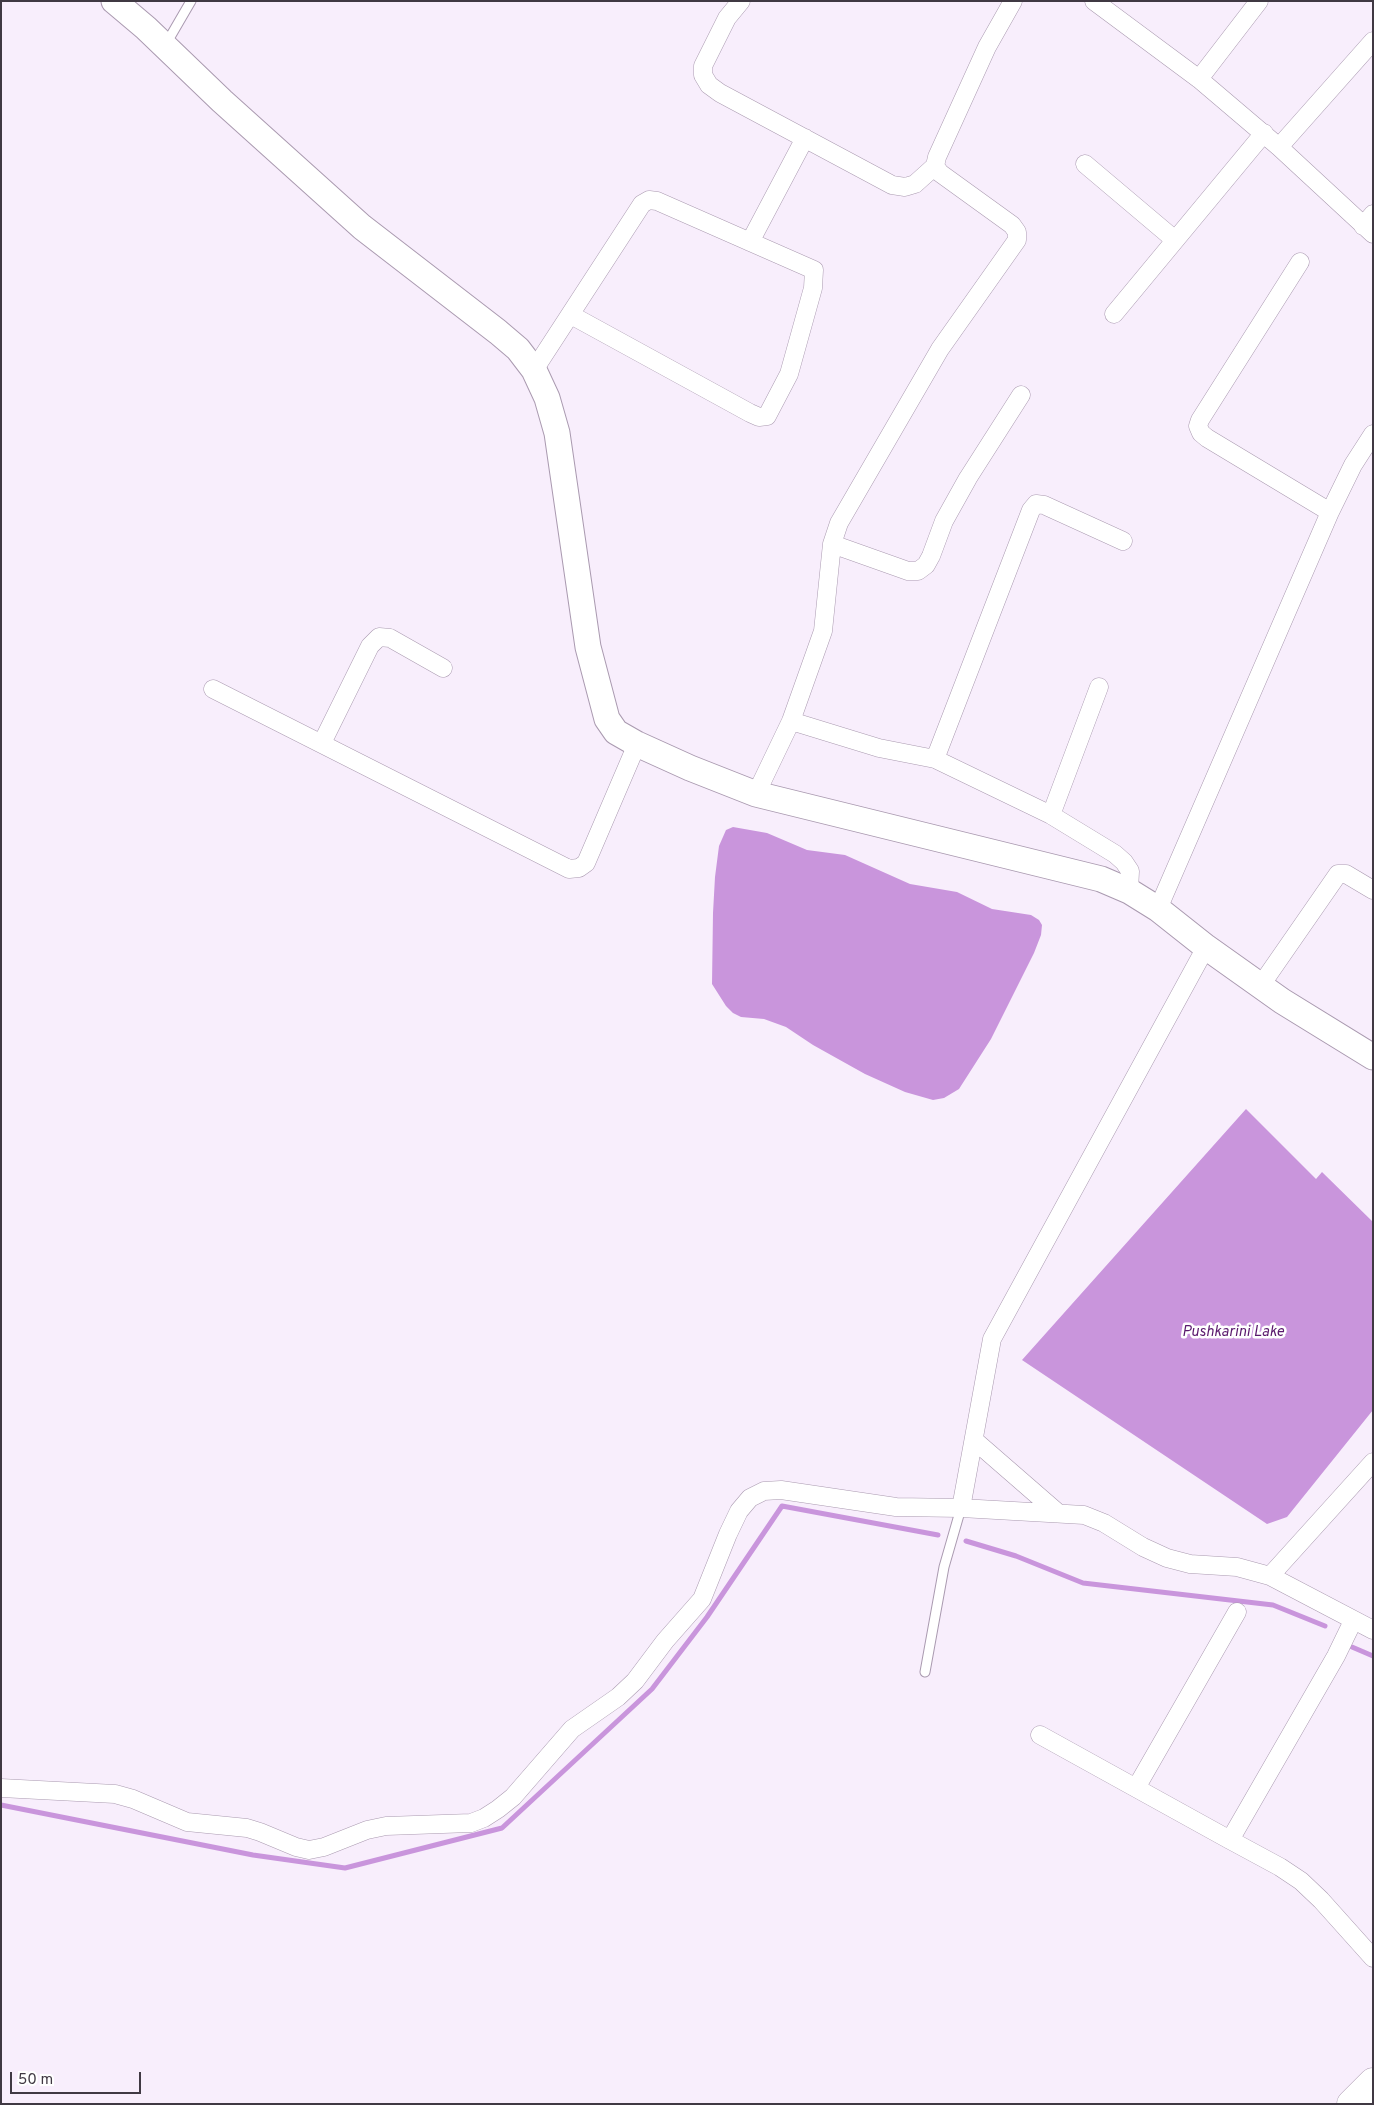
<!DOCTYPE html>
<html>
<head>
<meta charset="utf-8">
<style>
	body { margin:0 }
	#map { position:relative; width:1374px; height:2105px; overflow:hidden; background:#f8eefc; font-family:Overpass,sans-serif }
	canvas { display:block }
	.frame { position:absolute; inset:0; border:2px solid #403943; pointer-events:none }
	.scale { position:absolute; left:10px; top:2072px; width:131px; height:22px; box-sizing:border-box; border:2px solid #403943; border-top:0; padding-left:6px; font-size:15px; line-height:18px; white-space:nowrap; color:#403943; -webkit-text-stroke:4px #fff; paint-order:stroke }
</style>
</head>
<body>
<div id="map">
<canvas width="1374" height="2105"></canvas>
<div class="frame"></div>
<div class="scale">50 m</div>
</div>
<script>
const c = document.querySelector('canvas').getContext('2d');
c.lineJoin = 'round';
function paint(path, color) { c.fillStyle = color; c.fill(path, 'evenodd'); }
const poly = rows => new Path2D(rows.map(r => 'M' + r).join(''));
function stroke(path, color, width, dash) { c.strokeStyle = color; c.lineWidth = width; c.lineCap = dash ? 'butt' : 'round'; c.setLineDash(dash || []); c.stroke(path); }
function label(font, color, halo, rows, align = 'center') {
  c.font = font + ' Overpass,sans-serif'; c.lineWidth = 5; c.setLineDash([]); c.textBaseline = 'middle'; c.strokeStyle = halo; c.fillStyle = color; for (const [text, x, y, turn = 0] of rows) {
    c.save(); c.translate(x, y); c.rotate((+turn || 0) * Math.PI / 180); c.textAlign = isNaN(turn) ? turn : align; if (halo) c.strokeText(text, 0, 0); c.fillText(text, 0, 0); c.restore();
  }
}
const water = poly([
	[733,827,767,833,807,850,845,855,910,884,957,892,992,909,1031,915,1039,920,1042,925,1041,935,1034,953,991,1039,959,1089,944,1098,933,1100,905,1092,865,1074,813,1045,786,1027,764,1019,741,1017,733,1013,726,1006,712,984,713,913,715,877,719,846,726,830],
	[1246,1109,1316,1179,1322,1172,1373,1222,1373,1410,1287,1517,1267,1524,1022,1360]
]);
const stream = poly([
	[966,1541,1016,1556,1083,1583,1273,1605,1325,1626],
	[1352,1647,1373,1656],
	[1,1805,253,1855,345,1868,502,1828,652,1689,707,1617,782,1506,938,1535]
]);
const service = poly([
	[166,44,191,1],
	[925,1672,944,1567,961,1508]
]);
const minor = poly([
	[741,1,727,18,703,66,703,75,709,85,720,93,892,185,905,187,915,184,935,166],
	[1094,1,1199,79,1279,147],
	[1373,41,1279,147,1373,234],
	[1199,79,1259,1],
	[1085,164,1175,240],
	[1363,226,1373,214],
	[750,242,805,138],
	[1300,262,1200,420,1198,426,1201,433,1207,438,1330,512],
	[1114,314,1264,133],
	[534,370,642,204,649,200,657,201,814,270,813,288,789,374,767,416,759,417,750,413,571,315],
	[832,544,908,571,918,571,926,565,931,556,944,521,968,478,1021,395],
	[1099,687,1051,815,1115,854,1124,862,1130,871,1129,891],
	[213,689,569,869,579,868,586,863,637,744],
	[791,721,879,748,935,759,1051,815],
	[322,743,370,646,379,637,390,638,443,668],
	[935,759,1031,510,1036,504,1044,505,1123,541],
	[756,794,791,721,823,631,832,544,839,523,940,349,1017,240,1017,232,1012,225,940,173,935,166,937,157,987,47,1013,1],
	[1158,909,1330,512,1353,465,1373,434],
	[1206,947,992,1339,961,1508,1084,1515,1104,1523,1143,1547,1167,1558,1190,1564,1237,1567,1270,1576,1373,1630],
	[1261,985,1338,874,1346,874,1373,890],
	[974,1440,1058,1513],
	[1270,1576,1373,1462],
	[1353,1621,1336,1656,1230,1840,1280,1867,1301,1881,1321,1900,1373,1958],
	[1040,1735,1230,1840],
	[1,1788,115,1794,133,1799,187,1822,247,1828,260,1832,296,1847,309,1850,324,1847,367,1830,386,1826,471,1823,484,1818,498,1809,513,1797,572,1729,618,1697,635,1681,665,1641,702,1599,728,1534,739,1511,750,1498,764,1491,781,1490,896,1507,961,1508],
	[1136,1788,1237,1612]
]);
const secondary = poly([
	[114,1,146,28,222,101,362,227,498,332,518,349,534,370,547,398,557,433,588,647,607,719,616,732,637,744,690,768,756,794,1101,879,1129,891,1158,909,1206,947,1282,1001,1373,1057]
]);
const primary = poly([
	[1351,2104,1373,2082]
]);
const waterNames = [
	["Pushkarini Lake",1233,1333]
];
paint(water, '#c995dc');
stroke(stream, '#c995dc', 5);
stroke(service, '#aa9ab0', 11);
stroke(minor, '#aa9ab0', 19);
stroke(secondary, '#aa9ab0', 27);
stroke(primary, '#aa9ab0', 29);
stroke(service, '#fff', 9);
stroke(minor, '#fff', 18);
stroke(secondary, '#fff', 25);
stroke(primary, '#fff', 28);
label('italic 15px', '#5a196d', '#fff', waterNames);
</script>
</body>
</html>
